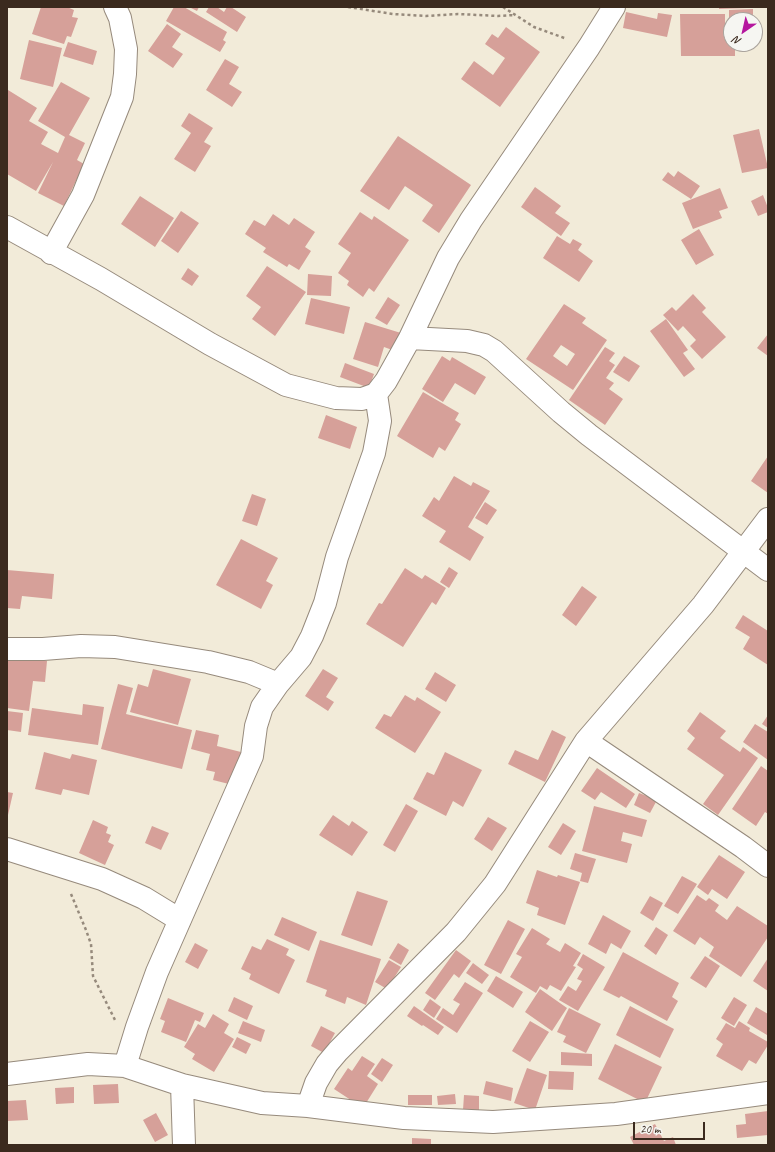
<!DOCTYPE html>
<html>
<head>
<meta charset="utf-8">
<style>
	body { margin:0 }
	#map { position:relative; width:775px; height:1152px; overflow:hidden; background:#f2ebd9; font-family:Caveat,sans-serif }
	canvas { display:block }
	.frame { position:absolute; inset:0; border:8px solid #3b2a1e; pointer-events:none }
	.north { position:absolute; left:723px; top:12px; width:40px; height:40px; box-sizing:border-box; background:#f6f6f2; border:1px solid #aba49d; border-radius:50%; rotate:214deg; font-size:11px; font-weight:700; line-height:16px; text-align:center; color:#3b2a1e }
	.north::after { content:''; display:block; margin:auto; width:14px; height:18px; background:#b5179e; clip-path:polygon(50% 0,100% 100%,50% 72%,0 100%) }
	.scale { position:absolute; left:633px; top:1122px; width:72px; height:18px; box-sizing:border-box; border:2px solid #3b2a1e; border-top:0; padding-left:5px; font-size:12px; line-height:14px; white-space:nowrap; color:#3b2a1e; -webkit-text-stroke:3px #f6f6f2; paint-order:stroke }
</style>
</head>
<body>
<div id="map">
<canvas width="775" height="1152"></canvas>
<div class="frame"></div>
<div class="north">N</div>
<div class="scale">20 m</div>
</div>
<script>
const c = document.querySelector('canvas').getContext('2d');
c.lineJoin = 'round';
function paint(path, color) { c.fillStyle = color; c.fill(path, 'evenodd'); }
const poly = rows => new Path2D(rows.map(r => 'M' + r).join(''));
function stroke(path, color, width, dash) { c.strokeStyle = color; c.lineWidth = width; c.lineCap = dash ? 'butt' : 'round'; c.setLineDash(dash || []); c.stroke(path); }
const building = poly([
	[41,7,67,7,74,10,72,17,78,18,71,37,67,36,64,44,32,34],
	[174,7,184,7,227,32,223,40,226,42,220,52,166,21],
	[189,7,199,7,197,11],
	[209,7,217,7,224,12,227,7,231,7,246,17,237,32,206,12],
	[719,7,747,7,747,8,719,9],
	[753,9,753,20,731,20,731,24,729,24,729,10],
	[626,12,657,19,658,13,672,15,667,37,623,28],
	[680,14,725,14,725,28,731,28,731,44,735,44,735,56,681,56],
	[167,24,181,34,172,47,183,54,173,68,148,51],
	[506,27,540,52,500,107,461,79,474,61,493,75,505,58,485,44,492,34,498,38],
	[29,40,62,48,53,87,20,79],
	[68,42,97,51,93,65,63,56],
	[225,59,239,67,229,84,242,92,232,107,206,90],
	[61,82,90,98,69,135,85,143,77,160,84,164,64,206,38,193,53,162,36,191,7,174,7,92,8,90,37,108,29,121,48,132,41,144,58,153,65,137,38,121],
	[189,113,213,128,204,142,211,146,195,172,174,159,191,133,181,126],
	[759,129,768,168,742,173,733,135],
	[398,136,471,185,439,233,422,221,433,205,405,186,389,210,360,191],
	[678,171,700,186,691,199,662,180,668,172,674,177],
	[535,187,561,206,555,213,570,223,561,236,521,207],
	[720,188,728,208,719,211,722,218,693,229,682,203],
	[763,195,768,208,768,212,758,216,751,201],
	[140,196,174,218,155,247,121,224],
	[181,211,199,223,178,253,161,241],
	[360,212,372,220,374,216,409,240,374,292,369,288,363,297,347,285,349,281,338,273,351,253,338,244],
	[273,214,289,225,294,218,315,232,305,247,311,251,299,270,289,264,287,267,263,252,266,248,245,234,254,220,265,226],
	[699,229,714,255,696,265,681,240],
	[557,236,570,244,573,239,582,244,578,250,593,261,579,282,543,258],
	[267,266,306,292,275,336,252,319,261,307,246,296],
	[188,268,199,276,192,286,181,279],
	[308,274,332,276,331,296,307,295],
	[693,294,706,308,702,312,726,337,702,359,690,346,696,340,683,326,678,331,663,315,672,307,676,311],
	[388,297,400,305,387,325,375,318],
	[311,298,350,307,344,334,305,324],
	[564,304,586,318,582,323,607,340,573,390,526,359],
	[561,345,575,354,567,366,553,356],
	[666,319,688,350,683,353,695,369,684,377,650,331],
	[365,322,401,333,395,351,384,347,378,367,353,359],
	[768,334,768,356,757,348],
	[605,347,615,353,609,361,615,365,606,378,614,383,609,389,623,399,605,425,569,400],
	[442,356,450,361,452,357,486,377,475,395,455,383,443,402,422,389],
	[624,356,640,366,629,382,613,372],
	[345,363,374,374,369,388,340,377],
	[423,392,459,413,455,420,461,424,445,451,439,447,433,458,397,436],
	[326,415,357,427,350,449,318,438],
	[768,456,768,493,751,481],
	[454,476,471,486,473,482,490,491,468,527,484,537,470,561,439,542,446,531,422,516,434,497,439,501],
	[252,494,266,499,257,526,242,521],
	[485,502,497,510,487,525,475,518],
	[241,539,278,558,266,581,273,585,261,609,216,585],
	[449,567,458,573,449,588,440,582],
	[405,568,422,579,425,575,446,588,436,605,432,602,403,647,366,624,379,603,382,604],
	[7,570,54,574,52,599,22,596,20,609,7,608],
	[582,586,597,597,576,626,562,615],
	[743,615,768,631,768,665,743,649,750,637,735,628],
	[7,656,47,661,45,682,33,681,29,711,7,708],
	[153,669,191,679,178,725,130,712,138,684,148,687],
	[323,669,338,678,326,697,334,702,328,711,305,696],
	[435,672,456,685,446,702,425,689],
	[118,684,133,688,126,714,192,730,182,769,101,749],
	[405,695,415,701,417,697,441,712,415,753,375,728,384,714,391,717],
	[83,704,104,707,98,745,28,735,32,708,82,715],
	[7,711,23,713,21,732,7,730],
	[700,712,726,731,720,738,740,752,743,747,758,758,718,815,703,804,724,775,687,749,695,738,687,731],
	[768,715,768,728,762,724],
	[755,724,768,732,768,760,743,742],
	[196,730,219,735,217,746,241,752,233,785,213,780,215,772,206,770,210,754,191,749],
	[552,730,566,737,545,782,508,764,515,750,538,760],
	[44,752,70,759,72,754,97,760,89,795,63,789,61,795,35,789],
	[445,752,482,770,463,807,453,801,446,816,413,799,427,772,434,775],
	[761,766,768,771,768,814,765,812,756,826,732,809],
	[597,768,635,794,626,808,601,792,595,800,581,791],
	[7,792,13,793,8,815,7,815],
	[639,793,657,800,650,813,634,805],
	[406,804,418,811,395,852,383,845],
	[594,806,647,820,642,837,623,832,621,841,632,844,627,863,582,851],
	[333,815,349,826,352,821,368,832,352,856,319,835],
	[488,817,507,828,492,851,474,839],
	[93,820,108,827,106,833,111,835,108,842,114,845,105,865,79,853],
	[563,823,576,831,561,855,548,847],
	[152,826,169,833,161,850,145,843],
	[575,853,596,859,588,883,580,881,582,873,570,869],
	[719,855,745,872,727,899,712,889,708,895,697,887],
	[537,870,557,877,558,875,580,882,565,925,537,915,539,908,526,903],
	[682,876,697,884,678,914,664,906],
	[357,891,388,901,372,946,341,935],
	[697,895,706,901,709,898,719,905,715,911,727,920,737,906,768,926,768,937,741,977,709,956,714,947,700,937,695,945,673,931],
	[650,896,663,903,653,921,640,913],
	[603,915,631,931,621,949,611,943,606,954,588,944],
	[282,917,317,932,309,951,274,935],
	[508,920,525,929,501,974,484,965],
	[656,927,668,935,656,955,644,946],
	[532,928,550,939,546,944,560,952,565,943,581,953,573,966,576,967,561,991,550,985,547,990,540,986,536,993,510,977,522,957,516,954],
	[267,939,289,949,286,955,295,960,279,994,249,979,251,974,241,969,252,946,261,950],
	[320,940,381,959,366,1005,347,997,345,1004,325,996,327,990,306,982],
	[195,943,208,950,198,969,185,962],
	[398,943,409,950,401,965,389,958],
	[456,950,471,961,459,978,454,974,435,1000,425,993],
	[623,952,679,983,672,997,678,1001,667,1021,621,996,619,998,603,990],
	[583,954,605,967,578,1011,559,1000,568,986,576,991,582,981,577,979,583,969,577,965],
	[705,956,720,966,706,988,690,978],
	[768,958,768,991,753,981],
	[389,960,401,967,387,989,375,982],
	[473,963,489,975,482,984,466,973],
	[496,976,523,992,513,1008,487,991],
	[465,982,483,993,457,1033,436,1019,443,1008,453,1015,460,1004,453,1000],
	[540,989,567,1008,552,1031,525,1012],
	[234,997,253,1006,247,1020,228,1011],
	[734,997,747,1005,734,1026,721,1018],
	[168,998,204,1013,200,1022,195,1020,186,1042,161,1032,165,1021,160,1019],
	[430,999,441,1007,434,1018,423,1010],
	[414,1006,444,1027,438,1035,423,1025,422,1026,407,1016],
	[630,1006,674,1029,660,1058,616,1035],
	[756,1007,768,1014,768,1033,767,1035,747,1023],
	[569,1008,601,1024,586,1053,563,1042,566,1036,557,1032],
	[213,1014,229,1024,224,1033,234,1039,214,1072,192,1059,195,1054,184,1047,198,1024,205,1028],
	[243,1021,265,1030,261,1042,238,1033],
	[530,1021,549,1032,530,1062,512,1051],
	[739,1021,750,1028,749,1031,768,1042,768,1045,756,1064,749,1060,742,1071,716,1056,723,1044,716,1039,726,1023,735,1028],
	[321,1026,335,1033,324,1053,311,1046],
	[237,1037,251,1044,246,1054,232,1047],
	[615,1044,662,1067,645,1103,598,1079],
	[561,1052,592,1054,592,1066,561,1065],
	[362,1056,375,1064,367,1076,378,1084,363,1108,334,1089,348,1068,352,1071],
	[382,1058,393,1065,382,1082,371,1074],
	[527,1068,547,1075,535,1110,514,1103],
	[549,1071,574,1072,573,1090,548,1089],
	[486,1081,513,1088,511,1101,483,1094],
	[118,1084,119,1103,94,1104,93,1085],
	[74,1087,74,1103,56,1104,55,1088],
	[455,1094,456,1104,438,1105,437,1096],
	[408,1095,432,1095,432,1105,408,1105],
	[464,1095,479,1096,479,1111,463,1110],
	[26,1100,28,1120,7,1121,7,1101],
	[768,1111,768,1135,737,1138,736,1125,746,1124,745,1114],
	[156,1113,168,1135,155,1142,143,1120],
	[655,1124,664,1141,673,1137,676,1145,634,1145,630,1137],
	[412,1138,431,1139,431,1145,412,1145]
]);
const path = poly([
	[348,7,393,14,426,16,458,14,498,16,515,15],
	[503,7,534,27,567,39],
	[71,894,86,930,91,944,93,976,115,1020]
]);
const minor = poly([
	[7,227,101,279,210,344,286,385,336,398,362,399,376,394,386,381,410,338,448,258,471,220,589,47,614,7],
	[51,253,83,195,122,97,125,74,126,49,120,18,115,7],
	[410,338,467,341,484,345,494,351,561,412,589,435,768,570],
	[7,649,43,649,81,646,115,647,208,662,249,672,278,684],
	[586,741,743,847,768,866],
	[7,849,102,879,144,898,180,920],
	[125,1066,137,1027,157,972,252,756,256,726,262,707,278,684,301,657,312,636,325,603,337,557,374,453,380,421,376,394],
	[7,1074,88,1064,125,1066,182,1085,262,1103,308,1106,404,1118,493,1122,616,1114,768,1093],
	[182,1085,184,1145],
	[308,1106,316,1083,327,1064,338,1051,456,932,495,884,586,741,703,605,768,519]
]);
paint(building, '#d6a099');
stroke(minor, '#968a7c', 24);
stroke(path, '#968a7c', 2.5, [3, 3]);
stroke(minor, '#fff', 22);
</script>
</body>
</html>
